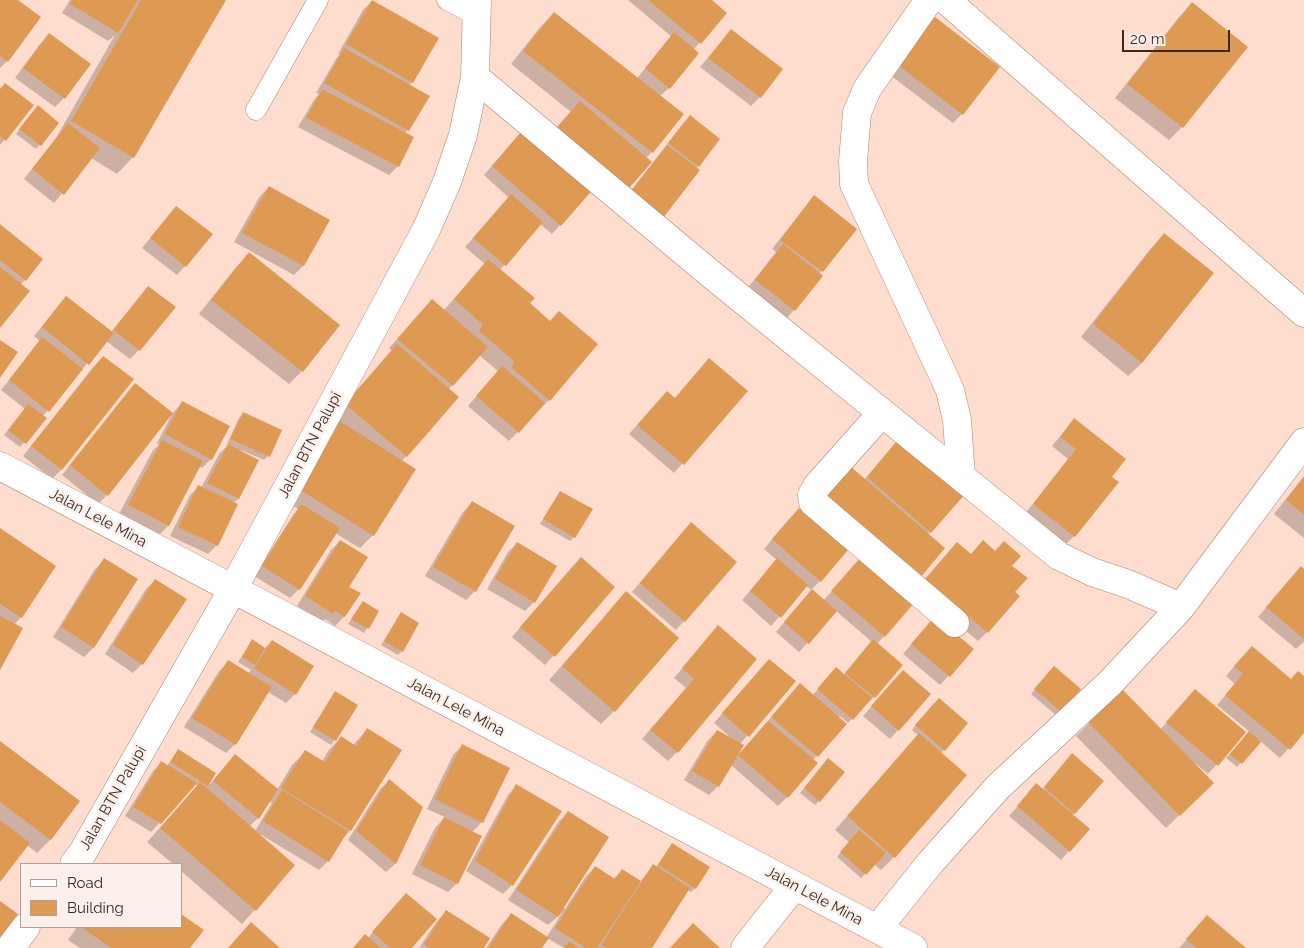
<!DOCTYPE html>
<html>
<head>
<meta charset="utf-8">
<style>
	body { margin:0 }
	#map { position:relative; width:1304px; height:948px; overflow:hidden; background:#ffddce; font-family:Raleway,sans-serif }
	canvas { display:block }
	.legend { position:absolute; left:20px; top:863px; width:162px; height:65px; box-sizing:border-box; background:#fbf0eb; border:1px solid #afa099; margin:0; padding:6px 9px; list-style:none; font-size:15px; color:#3d281f }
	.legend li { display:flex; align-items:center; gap:10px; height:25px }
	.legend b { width:25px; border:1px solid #afa099 }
	.scale { position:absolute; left:1122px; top:30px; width:108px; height:22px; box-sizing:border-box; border:2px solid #3d281f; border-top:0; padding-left:6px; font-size:15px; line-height:18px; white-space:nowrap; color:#3d281f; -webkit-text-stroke:4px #fbf0eb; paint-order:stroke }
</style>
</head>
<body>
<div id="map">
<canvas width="1304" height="948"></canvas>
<ul class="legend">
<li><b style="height:6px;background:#fff"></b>Road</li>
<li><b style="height:14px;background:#de9952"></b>Building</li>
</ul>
<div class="scale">20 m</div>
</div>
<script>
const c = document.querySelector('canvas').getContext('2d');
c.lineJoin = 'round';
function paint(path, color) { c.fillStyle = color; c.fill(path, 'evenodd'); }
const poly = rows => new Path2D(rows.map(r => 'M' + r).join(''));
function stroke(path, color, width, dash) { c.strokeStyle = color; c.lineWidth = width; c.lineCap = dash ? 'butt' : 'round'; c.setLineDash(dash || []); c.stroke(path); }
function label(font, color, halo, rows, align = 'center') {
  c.font = font + ' Raleway,sans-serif'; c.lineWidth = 5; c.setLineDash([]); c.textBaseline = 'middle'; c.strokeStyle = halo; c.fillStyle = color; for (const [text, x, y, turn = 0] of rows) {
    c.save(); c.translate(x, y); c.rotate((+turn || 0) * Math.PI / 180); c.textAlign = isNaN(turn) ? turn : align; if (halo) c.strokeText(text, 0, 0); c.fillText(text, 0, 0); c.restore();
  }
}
const shadow = poly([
	[0,0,16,0,7,61,0,68],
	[70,0,224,0,133,157,117,174,91,158,54,203,24,179,56,138,115,35,108,41,62,13],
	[628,0,710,0,726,13,693,50,669,88,660,96,652,152,645,159,594,187,552,234,540,224,500,270,529,303,550,322,597,344,549,400,509,441,468,406,498,371,479,355,449,389,457,397,402,461,373,535,360,548,335,533,299,589,290,598,254,576,293,515,298,509,279,498,333,417,392,351,389,348,423,310,443,311,485,264,465,247,509,198,484,175,517,137,544,143,571,112,511,64,541,26,554,13,637,78,672,37],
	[372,1,412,82,409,86,428,96,405,134,398,166,389,175,298,127,314,100,319,94,316,93,336,59,340,54,338,54,363,10],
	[1192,4,1182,127,1169,140,1115,98,1179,17],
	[935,18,998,67,962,114,953,123,890,75,926,27],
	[731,31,781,69,760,97,751,106,700,67],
	[49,35,64,98,55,107,15,78,40,44],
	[0,90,32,105,0,145],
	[34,111,58,123,36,149,16,134],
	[685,121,698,166,696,169,622,202],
	[269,187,328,221,303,266,294,275,234,242,260,196],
	[814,197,855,229,819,274,794,310,786,319,747,289,776,252,772,249,806,206],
	[176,207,185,266,177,275,142,248],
	[0,226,25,280,20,285,0,326],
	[1164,235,1142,363,1128,376,1081,337,1151,248],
	[249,254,338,325,302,371,289,384,199,314,236,267],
	[148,287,139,350,130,359,106,341,43,416,45,418,20,447,4,435,25,409,1,390,40,341,34,336,58,306,66,297,111,332],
	[103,357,132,380,61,470,52,479,23,456,94,366],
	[701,368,746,391,674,473,629,434,667,392,674,399],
	[136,384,172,414,182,403,211,459,202,468,199,466,168,526,159,535,119,514,153,450,159,445,157,443,171,416,170,416,107,495,98,504,62,475,127,393],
	[243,414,268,456,264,460,241,450,240,452,257,460,238,499,233,503,217,545,208,554,170,536,190,495,199,486,201,488,219,454,229,444,227,444,239,418],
	[1074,420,1110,477,1074,536,1065,545,1025,514,1068,459,1052,446],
	[892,447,930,532,928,535,864,480],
	[1304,476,1304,538,1274,514],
	[560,492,574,537,570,541,540,524],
	[472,503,475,591,466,600,425,576,463,512],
	[790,518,820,581,811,590,806,586,771,626,742,600,777,560,764,549],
	[0,530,55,566,21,617,14,625,0,667],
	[682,533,736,562,676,630,632,592],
	[340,541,347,587,359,594,344,617,335,626,325,619,323,622,297,606,331,550],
	[983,542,1011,566,1014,592,987,632,978,641,917,589,957,543,970,555],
	[517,543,555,566,534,602,525,611,487,589,508,552],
	[104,560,136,580,93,648,84,657,53,637,95,569],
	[572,568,614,587,545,665,512,637],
	[852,568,884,636,877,644,874,697,865,706,864,705,848,723,840,716,838,718,845,724,812,761,787,797,778,806,731,765,718,786,709,795,684,780,708,740,717,731,730,737,714,723,769,660,794,682,740,744,736,758,791,694,812,696,832,673,844,675,872,642,836,611,799,652,776,632,803,600,823,601],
	[1304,570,1304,642,1296,649,1258,617,1292,577],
	[155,580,142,664,133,673,105,654,146,589],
	[626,593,614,711,601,724,549,680],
	[363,602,378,611,364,633,348,624],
	[401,614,402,651,398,655,381,645],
	[926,627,972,650,940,685,903,654],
	[710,636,677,752,668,761,642,739,686,688,674,678],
	[252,641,264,649,272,641,295,694,286,703,268,692,235,744,226,753,184,727,219,671,228,662,248,674,251,670,238,662],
	[1243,656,1291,680,1304,677,1304,731,1280,758,1260,741,1237,767,1226,758,1250,732,1217,705,1235,684,1226,676],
	[1050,671,1080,689,1057,716,1031,694],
	[894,680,898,730,890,739,863,716],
	[1122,691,1160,730,1186,700,1245,733,1208,774,1196,764,1195,766,1212,783,1166,828,1076,736],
	[336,693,356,706,331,745,310,732],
	[934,703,944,750,941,753,894,857,881,870,874,864,861,878,837,857,849,842,835,830,918,735,912,730],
	[367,730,400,750,350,831,342,839,328,861,319,870,255,831,272,803,269,802,258,818,249,827,294,866,242,924,181,871,181,864,173,864,147,842,198,786,195,784,151,832,125,816,153,771,162,762,167,766,178,751,209,785,235,755,277,790,292,765,305,752,322,762,328,751,341,737,353,745],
	[0,743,78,802,50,840,37,853,27,845,0,880],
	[462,746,482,822,472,832,457,883,448,892,412,874,435,828,445,817,427,809,453,755],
	[1072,755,1102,781,1072,816,1069,851,1061,860,1009,816,1036,785,1042,790],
	[824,764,819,801,815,805,800,793],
	[389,781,422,807,395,864,386,872,348,840,380,789],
	[516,786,512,885,503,894,466,871,508,795],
	[568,812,563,908,565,909,586,876,595,868,613,879,622,871,640,882,653,865,656,867,672,844,695,888,691,892,687,890,650,948,564,948,547,938,541,948,486,948,502,924,511,915,546,938,562,913,548,925,508,900,559,821],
	[397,903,410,948,353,948,368,938],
	[446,912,483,948,419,948,437,921],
	[1207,917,1244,948,1179,948],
	[77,927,181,927,189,948,80,948,68,940]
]);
const building = poly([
	[0,0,18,0,41,17,8,62,0,56],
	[72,0,138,0,118,33,70,4],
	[141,0,226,0,134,158,71,121],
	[372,0,439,38,413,83,346,44],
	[648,0,712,0,727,13,701,44],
	[1192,2,1248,47,1183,128,1127,84],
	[554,12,684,114,653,153,523,51],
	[935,17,1000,67,963,115,898,65],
	[731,29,783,69,761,98,708,58],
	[674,32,699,53,670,89,645,68],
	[49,33,91,64,65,99,23,68],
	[344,48,430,96,409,131,324,83],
	[5,83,34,105,6,141,0,136,0,89],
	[322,89,414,137,399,167,306,118],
	[580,101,652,162,623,195,551,134],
	[38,105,59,123,41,146,19,129],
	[690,115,720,139,699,167,668,143],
	[68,123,100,148,64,195,32,169],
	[526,126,596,186,561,226,492,166],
	[667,145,700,170,663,218,630,193],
	[269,186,330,220,304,266,242,233],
	[511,194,543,222,506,266,473,238],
	[814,195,857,229,823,272,780,240],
	[176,206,213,234,186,267,150,238],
	[0,224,43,259,26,281,0,260],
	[1164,233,1214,273,1142,363,1093,324],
	[783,244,823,276,795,311,755,280],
	[249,252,340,325,303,372,211,300],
	[488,259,535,298,530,303,550,321,559,311,598,344,550,401,511,367,515,362,479,331,483,325,454,299],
	[0,267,30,291,0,328],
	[148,286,176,307,140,351,113,330],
	[66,296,114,333,89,365,42,327],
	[432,299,488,347,453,386,397,339],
	[42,337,83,369,49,412,9,380],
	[0,340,18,352,0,378],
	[397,344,459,397,407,457,345,404],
	[103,356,134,379,62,470,31,446],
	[709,358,748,391,684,465,637,425,667,391,675,398],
	[502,366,545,403,519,433,476,396],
	[135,383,173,413,108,496,70,465],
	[182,401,230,426,212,460,165,434],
	[28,404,47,418,26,444,8,430],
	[243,412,282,430,270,457,230,439],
	[333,417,416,469,374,536,291,484],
	[1074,418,1126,459,1112,477,1119,482,1075,537,1033,504,1076,449,1060,437],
	[901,436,967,492,931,533,867,477],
	[162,440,203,461,169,526,128,505],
	[228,444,259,460,239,499,207,483],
	[850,466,945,548,916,583,821,501],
	[1304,477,1304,515,1286,500],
	[198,485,238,504,218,546,178,527],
	[560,491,593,509,575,538,543,519],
	[472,501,515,526,476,592,433,567],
	[301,504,340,528,300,590,262,566],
	[799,508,848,550,821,582,772,539],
	[691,522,737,562,685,622,640,583],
	[0,528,56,566,22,618,0,604],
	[340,540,368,557,349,587,361,593,345,617,335,611,333,614,305,596],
	[983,540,995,551,1004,541,1021,556,1012,566,1028,578,1015,592,1020,596,988,633,925,579,957,542,971,554],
	[517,542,557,566,535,603,495,579],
	[581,557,615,587,555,657,520,627],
	[861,557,914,603,885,637,831,591],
	[104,558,138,579,94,648,61,627],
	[777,558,808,585,781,618,750,591],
	[1301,566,1304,569,1304,639,1266,607],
	[155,579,187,599,143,665,113,645],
	[812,589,837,611,809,644,784,622],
	[626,591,679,638,615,712,562,666],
	[363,601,379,611,369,629,351,619],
	[401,612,419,623,403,652,384,641],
	[0,616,23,628,0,670],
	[935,616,974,649,950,677,911,644],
	[718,625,757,659,678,753,650,730,694,679,682,668],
	[252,639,265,648,255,665,242,657],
	[873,639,903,665,875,698,845,673],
	[272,640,314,666,296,695,254,668],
	[1252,646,1291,679,1298,671,1304,676,1304,733,1290,750,1225,695,1243,674,1234,666],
	[769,659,796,681,749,737,722,713],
	[228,660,272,687,236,745,192,718],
	[1054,666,1081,689,1062,712,1034,689],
	[836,667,872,698,853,720,817,689],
	[903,670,931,694,899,731,871,706],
	[800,683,847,724,818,757,771,717],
	[1122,689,1214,783,1180,816,1088,722],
	[1195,689,1246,732,1218,766,1166,722],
	[335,691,358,705,336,741,313,727],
	[939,698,968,723,945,751,915,725],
	[768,721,818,763,788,798,738,755],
	[367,728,402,750,351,831,281,788,305,750,325,762,341,736,356,746],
	[717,730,744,745,719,787,692,771],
	[1249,731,1261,742,1242,764,1230,754],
	[919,733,967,775,895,858,847,816],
	[0,741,80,801,51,840,0,802],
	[462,744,510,768,483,823,435,799],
	[178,749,216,773,208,786,170,762],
	[1072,753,1104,781,1075,814,1044,787],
	[235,754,278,789,259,819,213,781],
	[828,758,845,772,820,802,804,788],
	[161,761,197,783,161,824,133,807],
	[389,779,423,807,396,864,356,831],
	[200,782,295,865,256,911,160,828],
	[1036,783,1090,829,1070,852,1017,806],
	[516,784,562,811,513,886,475,861],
	[282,790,348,831,329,862,263,821],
	[568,811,609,837,558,917,516,890],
	[444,817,482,836,458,884,420,865],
	[0,820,30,843,0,882],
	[859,830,886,853,866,875,840,852],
	[672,843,710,867,696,889,658,865],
	[653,864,690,888,652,948,606,948,601,945],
	[595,866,615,879,622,869,641,881,597,948,586,948,555,928],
	[406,893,437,919,412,948,390,948,372,932],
	[0,901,18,914,0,938],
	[446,910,490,938,484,948,429,948,424,944],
	[511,913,549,938,542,948,488,948],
	[181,914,204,930,190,948,111,948,81,927,181,927],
	[1207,915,1246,948,1196,948,1186,939],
	[251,922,280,948,228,948],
	[693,923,720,948,670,948],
	[365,934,381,948,353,948],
	[569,941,579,948,564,948]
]);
const lane = poly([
	[447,0,476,15],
	[256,110,318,0]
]);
const street = poly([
	[929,0,867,89,857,113,853,161,854,184,950,390,957,420,961,477],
	[946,0,1304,313],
	[475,77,712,275,1059,556,1092,572,1128,584,1181,607],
	[882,413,817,486,812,495,813,502,955,623],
	[0,466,913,948],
	[74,864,83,852,233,589,426,230,447,182,463,135,475,77,477,0],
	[877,929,931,862,998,787,1110,683,1181,607,1304,442],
	[10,948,26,927],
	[745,948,794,886]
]);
const streetNames = [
	["Jalan BTN Palupi",310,445,-62],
	["Jalan Lele Mina",98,518,28],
	["Jalan Lele Mina",456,707,28],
	["Jalan BTN Palupi",113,798,-60],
	["Jalan Lele Mina",814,896,28]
];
paint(shadow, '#0003');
paint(building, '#de9952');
stroke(lane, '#b3816a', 21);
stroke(street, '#b3816a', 29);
stroke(lane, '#fff', 20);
stroke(street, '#fff', 28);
label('15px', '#3d281f', '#fbf0eb', streetNames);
</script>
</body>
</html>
